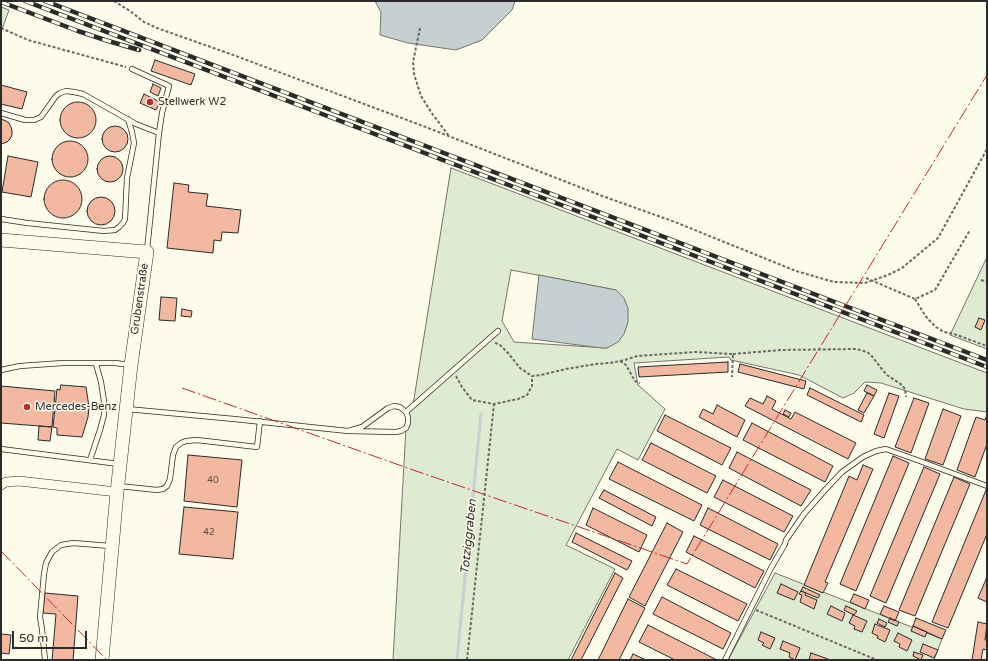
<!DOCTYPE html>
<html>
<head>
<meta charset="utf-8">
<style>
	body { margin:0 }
	#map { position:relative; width:988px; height:661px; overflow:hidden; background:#fdfbea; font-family:"Varela Round",sans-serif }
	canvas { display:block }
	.frame { position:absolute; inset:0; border:2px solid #2b2b2b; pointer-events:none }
	.scale { position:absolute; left:12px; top:631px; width:75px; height:18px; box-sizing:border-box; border:2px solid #2b2b2b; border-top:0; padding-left:5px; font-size:12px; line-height:14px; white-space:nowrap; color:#2b2b2b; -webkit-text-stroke:3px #fdfbea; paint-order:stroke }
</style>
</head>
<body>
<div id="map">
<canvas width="988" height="661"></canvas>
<div class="frame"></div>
<div class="scale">50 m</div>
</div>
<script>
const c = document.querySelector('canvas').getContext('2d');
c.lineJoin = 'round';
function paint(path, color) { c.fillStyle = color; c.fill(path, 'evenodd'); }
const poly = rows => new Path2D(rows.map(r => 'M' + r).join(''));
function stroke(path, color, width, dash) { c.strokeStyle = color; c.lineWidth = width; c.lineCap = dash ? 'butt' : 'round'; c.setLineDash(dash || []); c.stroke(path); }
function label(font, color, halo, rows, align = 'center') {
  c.font = font + ' "Varela Round",sans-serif'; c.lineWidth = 3; c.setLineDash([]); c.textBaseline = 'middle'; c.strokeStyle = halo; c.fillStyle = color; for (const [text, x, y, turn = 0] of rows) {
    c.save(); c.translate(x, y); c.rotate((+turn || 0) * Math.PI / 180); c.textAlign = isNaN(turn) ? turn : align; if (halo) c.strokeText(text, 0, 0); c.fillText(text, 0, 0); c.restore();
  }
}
const green = poly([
	[1,7,9,10,1,32,1,7],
	[451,168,987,373,987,412,964,409,881,383,865,382,854,393,843,398,799,375,731,360,729,357,634,363,638,385,665,409,638,460,617,449,566,545,615,569,568,660,393,660,406,428,406,412,413,405,451,168],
	[511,270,616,290,607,348,514,342,502,321,511,270],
	[987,257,987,349,950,335,987,257],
	[775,573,942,639,934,660,728,660,775,573]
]);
const water = poly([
	[375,1,515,1,512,10,482,40,456,50,408,43,380,35,381,12,375,1],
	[539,275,616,290,624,298,628,308,628,322,624,334,618,342,607,348,602,348,532,339,539,275]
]);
const stream = poly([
	[457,660,481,414]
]);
const building = poly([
	[155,60,195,74,191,85,151,71,155,60],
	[153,84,161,88,158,96,150,92,153,84],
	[1,85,27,92,22,109,1,104,1,85],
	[144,94,160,102,156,110,140,103,144,94],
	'60 120a18 18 0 1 1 36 0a18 18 0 1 1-36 0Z',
	[1,119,6,121,9,123,11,127,12,131,12,135,10,139,7,142,1,144,1,119],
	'102 139a13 13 0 1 1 26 0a13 13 0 1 1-26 0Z',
	'52 159a18 18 0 1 1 36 0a18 18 0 1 1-36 0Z',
	[8,156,38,162,31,197,2,192,8,156],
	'97 169a13 13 0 1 1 26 0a13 13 0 1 1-26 0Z',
	'44 199a19 19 0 1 1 38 0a19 19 0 1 1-38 0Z',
	[174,183,189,185,188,192,208,194,206,206,241,210,238,233,222,232,221,241,214,240,213,253,167,248,174,183],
	'87 211a14 14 0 1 1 28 0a14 14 0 1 1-28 0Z',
	[161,297,177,298,175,321,159,320,161,297],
	[182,309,192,311,191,317,181,316,182,309],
	[979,318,985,320,981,330,975,327,979,318],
	[728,362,728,372,639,377,638,367,728,362],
	[740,364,806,381,804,389,738,372,740,364],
	[61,385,86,387,89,407,88,417,82,437,57,435,57,428,53,427,57,389,60,390,61,385],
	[867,385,877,390,874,396,864,391,867,385],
	[1,386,55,391,52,427,1,423,1,386],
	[810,388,864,415,861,422,807,395,810,388],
	[867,393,874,396,864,413,858,410,867,393],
	[889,393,899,396,884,438,874,434,889,393],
	[767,396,776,401,772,409,791,419,795,412,856,443,848,459,745,406,750,398,763,404,767,396],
	[914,398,929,403,911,453,895,447,914,398],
	[717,405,745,420,737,437,699,417,703,409,713,414,717,405],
	[943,409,961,416,943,465,925,459,943,409],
	[785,410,791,413,789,417,783,414,785,410],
	[665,415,731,448,722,465,657,431,665,415],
	[987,415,987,444,975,477,957,470,976,417,985,420,987,415],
	[752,423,833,466,825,482,743,440,752,423],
	[39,426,52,427,50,441,38,440,39,426],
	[651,443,716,476,707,493,642,460,651,443],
	[737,452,811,490,801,506,729,468,737,452],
	[188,455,242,460,237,507,184,501,188,455],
	[893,456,909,463,856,591,840,584,893,456],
	[618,462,702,505,694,521,609,479,618,462],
	[863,465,873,469,825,582,828,583,823,593,804,585,849,476,857,480,863,465],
	[924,467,940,474,886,603,870,596,924,467],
	[954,477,970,484,915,616,899,610,954,477],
	[723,480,793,516,784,532,714,497,723,480],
	[604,490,656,517,652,526,599,498,604,490],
	[986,490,987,491,987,534,948,628,932,622,986,490],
	[184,507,238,512,233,559,179,554,184,507],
	[593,508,647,535,639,552,586,525,593,508],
	[708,508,778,544,770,560,700,525,708,508],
	[667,523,683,532,645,606,629,597,667,523],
	[576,533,632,561,627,570,572,542,576,533],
	[694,536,764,571,755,588,686,552,694,536],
	[676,569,747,604,738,621,667,585,676,569],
	[615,573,623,578,581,660,571,660,615,573],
	[987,577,987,602,978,598,987,577],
	[781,584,798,592,794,600,777,593,781,584],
	[803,587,820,595,818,598,801,591,803,587],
	[801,591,806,593,805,595,817,600,814,609,800,602,802,595,799,594,801,591],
	[45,593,78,596,73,660,52,660,56,614,43,613,45,593],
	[854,594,869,600,865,609,850,602,854,594],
	[662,597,731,633,723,649,653,614,662,597],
	[628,599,645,608,619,660,598,660,628,599],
	[831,606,845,613,842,621,827,614,831,606],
	[846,606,857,611,854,615,844,610,846,606],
	[884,606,899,612,895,621,880,614,884,606],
	[853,615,867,621,862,632,854,629,855,626,849,623,853,615],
	[890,618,899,622,897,626,888,622,890,618],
	[916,618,946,630,942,639,913,626,916,618],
	[879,619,887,623,885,627,877,623,879,619],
	[978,622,987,624,985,640,987,640,987,650,983,649,981,660,972,660,978,622],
	[875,624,890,630,885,642,877,638,878,636,872,633,875,624],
	[648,625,717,660,675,660,639,642,648,625],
	[913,626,927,632,925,637,911,631,913,626],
	[761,632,775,638,770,649,762,645,764,643,758,640,761,632],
	[898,633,912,640,907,651,899,647,900,644,894,641,898,633],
	[1,634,11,635,9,654,1,653,1,634],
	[783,641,800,648,795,660,789,657,790,653,780,649,783,641],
	[923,644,938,650,934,658,920,652,923,644],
	[914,652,923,655,921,660,913,656,914,652],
	[811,653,828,659,827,660,809,660,811,653],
	[633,654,646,660,630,660,633,654]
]);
const path = poly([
	[114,1,130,11,144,22,157,28,236,56,423,126,605,197,675,222,796,271,834,282,865,283,888,275,902,268,938,238,987,149],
	[1,28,28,40,126,67],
	[420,28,413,62,414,74,421,96,431,112,449,136],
	[866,278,915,299,935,290,970,230],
	[981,280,987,282],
	[915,299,923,312,928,319,936,327,944,332,954,334,987,346],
	[495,343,499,344,508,353,520,368,532,376,541,375,566,369,596,364,610,363,625,360,637,356,696,352,733,354,732,377],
	[733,354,781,350,857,349,867,352,871,355,881,368,887,375,902,385,905,389,906,397],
	[620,361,626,365,635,381,640,383],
	[456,376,462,387,472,400,494,404,518,399,527,395,532,386,532,376],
	[756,610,877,660],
	[467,660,494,404]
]);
const lane = poly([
	[132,69,169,86,162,113,159,133,147,250],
	[1,113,25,120,34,120,41,117,56,96,60,93,66,91,74,92,83,94,136,124,159,133],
	[1,219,27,223,104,231,115,230,119,227,123,223,125,219,127,178,134,143,132,132,128,119],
	[1,370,20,366,63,363,115,363,131,365],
	[127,409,234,419,348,431,362,427,388,408,394,406,400,407,406,412,408,417,408,423,406,428,401,431,396,432,348,431],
	[406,412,498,331],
	[1,449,119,464],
	[90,460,100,430,104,415,104,401,101,382,96,364],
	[119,486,157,490,163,489,167,486,170,479,173,455,176,447,181,443,186,441,197,440,257,447,260,421],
	[45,660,42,629,40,617,44,574,46,563,52,552,61,545,73,543,110,546],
	[725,660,771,568,785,544,786,540,804,514,825,490,842,472,863,457,876,451,886,449,917,460,987,486]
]);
const street = poly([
	[1,485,6,482,19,481,117,492]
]);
const secondary = poly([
	[1,240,147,252,131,365,117,492,102,660]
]);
const rail = poly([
	[25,1,987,367],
	[45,1,987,360],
	[1,2,78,31,105,40,139,50]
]);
const power = poly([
	[182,388,416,471,687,564,987,75],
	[1,551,107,660]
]);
const markers = [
	[150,102,4,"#c62828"],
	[27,407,4,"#c62828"]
];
const numberNames = [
	["40",213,481],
	["42",209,533]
];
const poiNames = [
	["Stellwerk W2",158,102],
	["Mercedes-Benz",35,407]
];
const streetNames = [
	["Grubenstraße",140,299,-82]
];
const waterNames = [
	["Totziggraben",469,537,-84]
];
paint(green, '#deebd1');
stroke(green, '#74746e', 1);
paint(water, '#c7d0d0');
stroke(water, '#74746e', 1);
stroke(stream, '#c7d0d0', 3);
paint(building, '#f2b8a0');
stroke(building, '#2b2b2b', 1);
stroke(lane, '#2b2b2b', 6);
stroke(street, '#2b2b2b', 10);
stroke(secondary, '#2b2b2b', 14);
stroke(path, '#6a6964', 2, [3, 2]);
stroke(lane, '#fdfbea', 4.5);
stroke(street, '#fdfbea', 9);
stroke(secondary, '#fdfbea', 13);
stroke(rail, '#2b2b2b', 4.5);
stroke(rail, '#fdfbea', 3, [9]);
stroke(power, '#c62828', 1, [14, 3, 2, 3]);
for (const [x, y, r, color] of markers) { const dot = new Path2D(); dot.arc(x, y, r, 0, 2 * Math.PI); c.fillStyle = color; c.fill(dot); stroke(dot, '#fdfbea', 1.5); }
label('9px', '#5d4e48', null, numberNames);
label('11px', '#2b2b2b', '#fdfbea', poiNames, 'left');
label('11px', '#2b2b2b', '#fdfbea', streetNames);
label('italic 12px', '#2b2b2b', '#fdfbea', waterNames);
</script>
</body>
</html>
